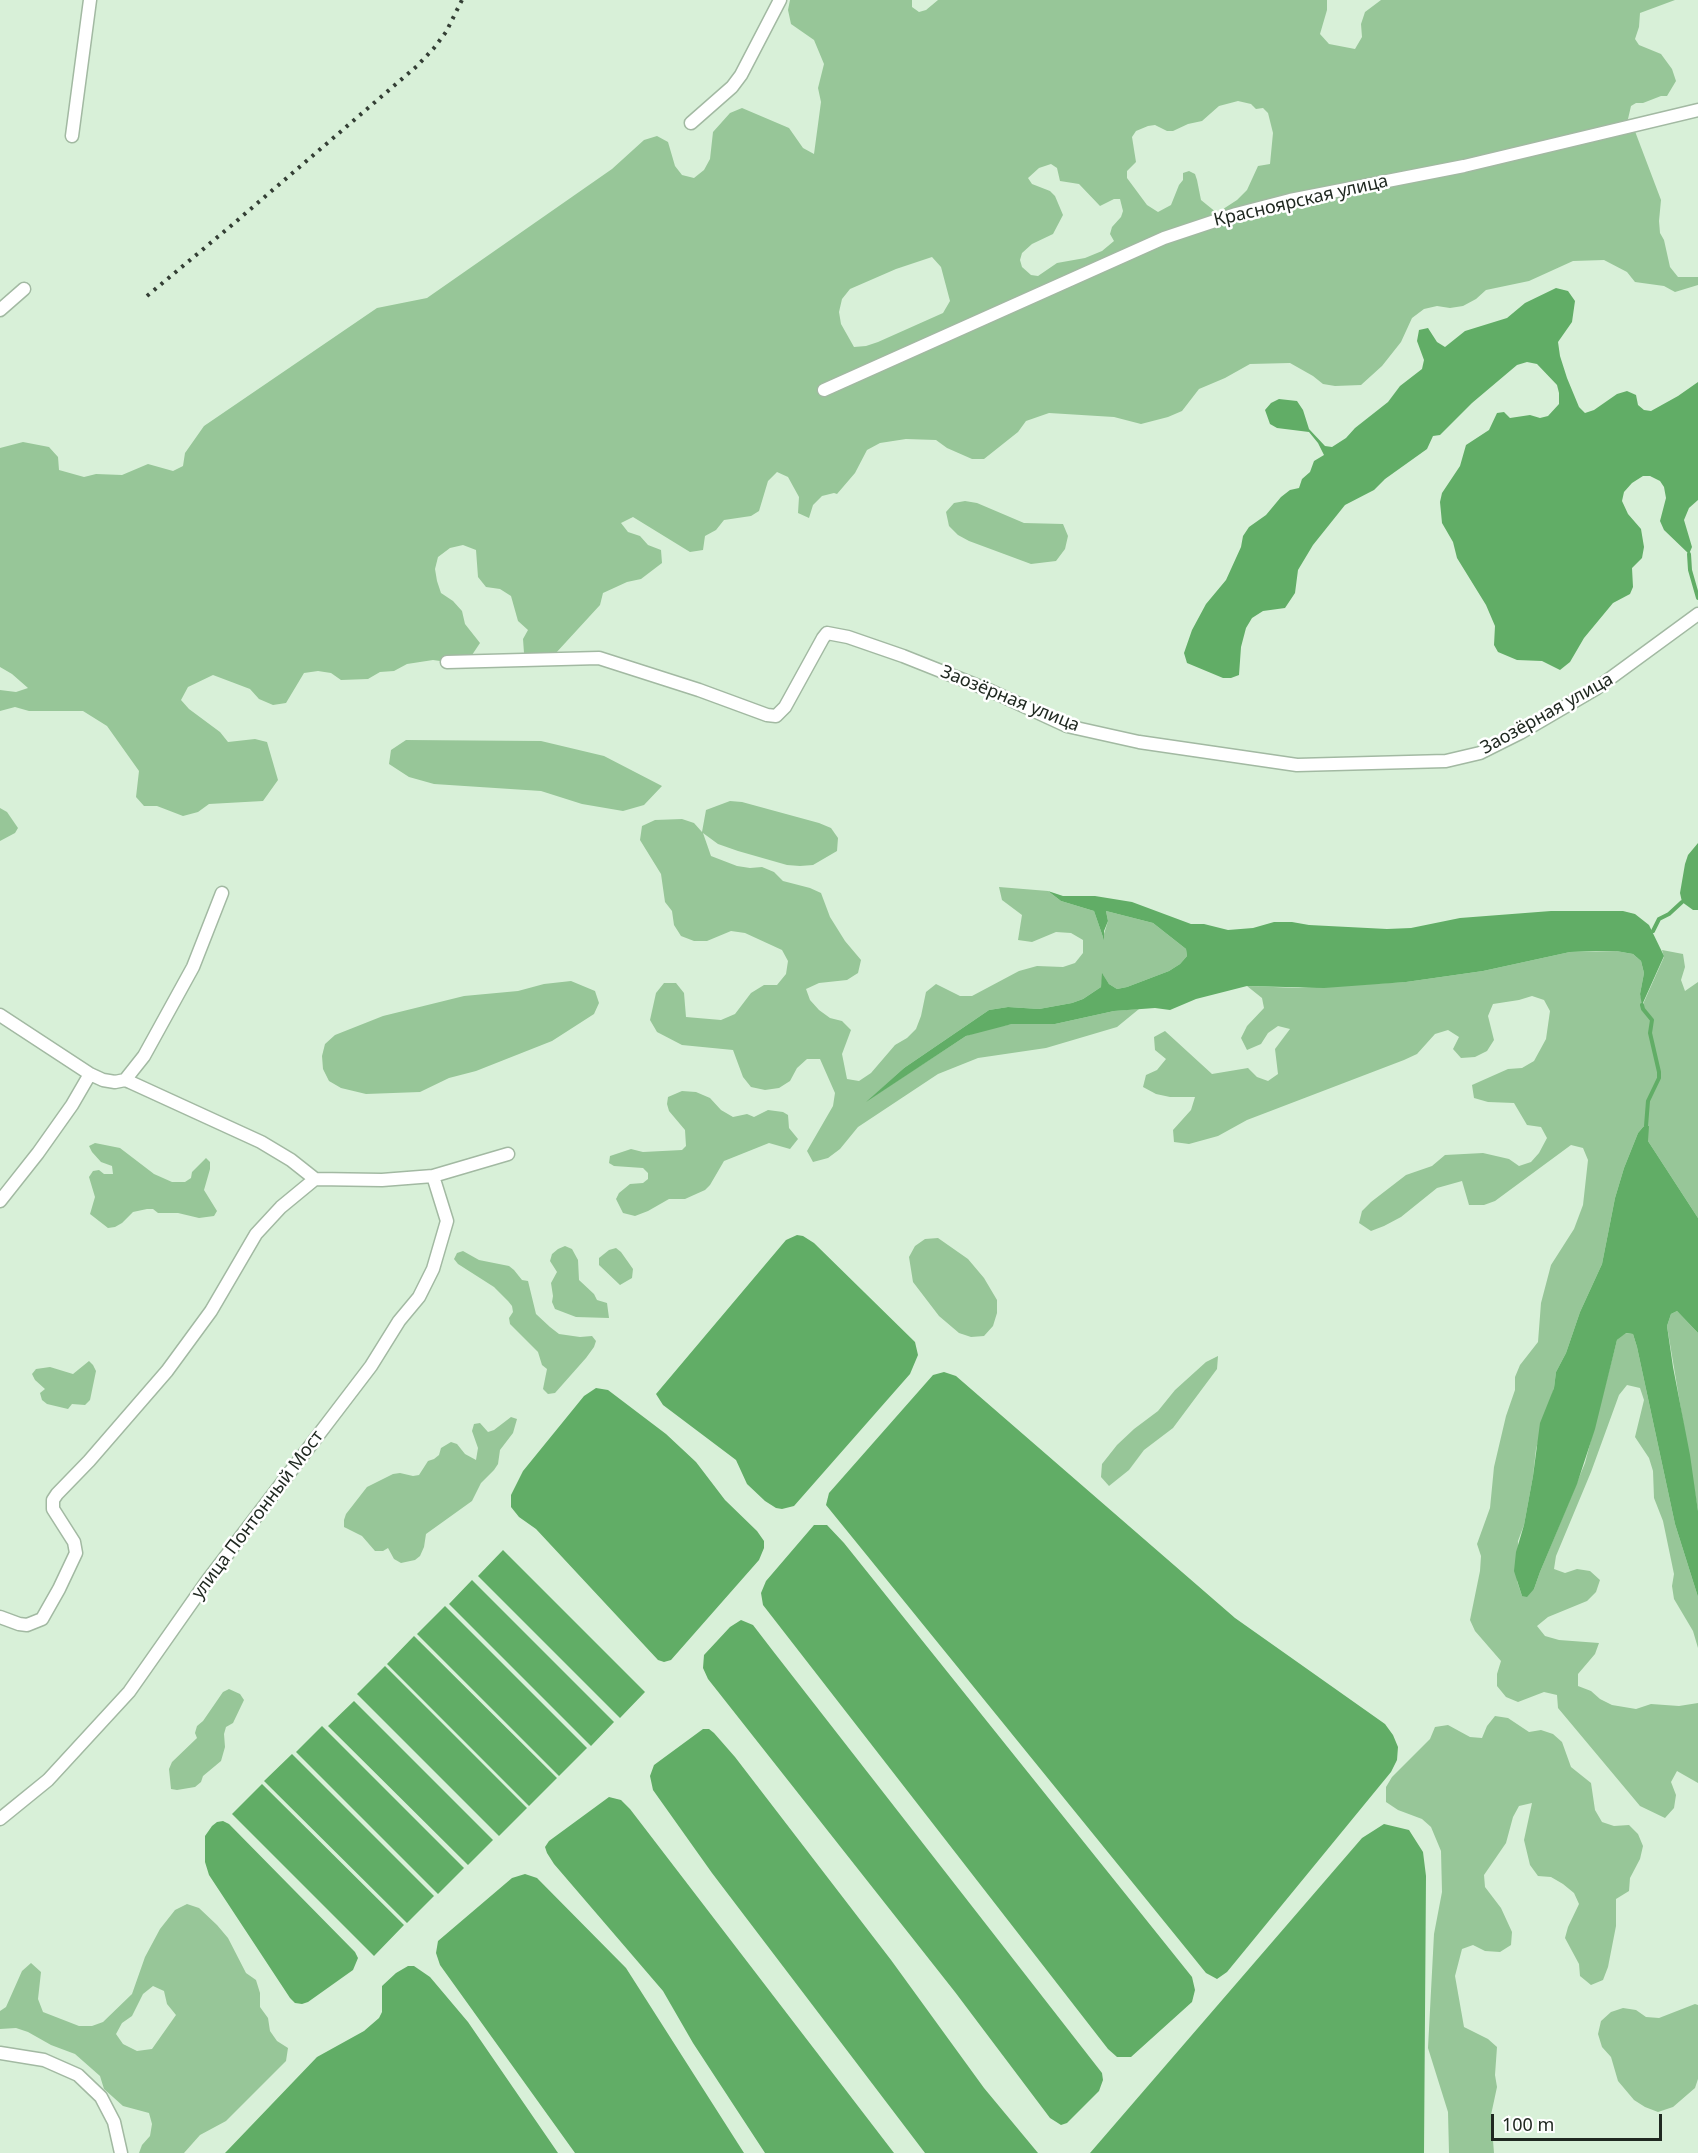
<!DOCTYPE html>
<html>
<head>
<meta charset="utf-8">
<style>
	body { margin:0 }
	#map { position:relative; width:1698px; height:2153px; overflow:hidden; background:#d8f0d8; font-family:"Noto Sans",sans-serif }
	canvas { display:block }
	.scale { position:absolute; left:1491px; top:2114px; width:171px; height:27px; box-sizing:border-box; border:3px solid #202921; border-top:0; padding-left:8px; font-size:18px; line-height:21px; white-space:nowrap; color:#202921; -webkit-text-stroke:4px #fff; paint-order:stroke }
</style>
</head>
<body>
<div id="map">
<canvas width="1698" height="2153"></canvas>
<div class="scale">100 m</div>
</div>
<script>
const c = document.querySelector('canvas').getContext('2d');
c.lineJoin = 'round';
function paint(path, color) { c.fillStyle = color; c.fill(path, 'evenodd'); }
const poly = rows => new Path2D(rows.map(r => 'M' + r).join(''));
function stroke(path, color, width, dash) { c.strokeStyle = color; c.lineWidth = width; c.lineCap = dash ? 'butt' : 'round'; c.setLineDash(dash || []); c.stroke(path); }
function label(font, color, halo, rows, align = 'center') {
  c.font = font + ' "Noto Sans",sans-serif'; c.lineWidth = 5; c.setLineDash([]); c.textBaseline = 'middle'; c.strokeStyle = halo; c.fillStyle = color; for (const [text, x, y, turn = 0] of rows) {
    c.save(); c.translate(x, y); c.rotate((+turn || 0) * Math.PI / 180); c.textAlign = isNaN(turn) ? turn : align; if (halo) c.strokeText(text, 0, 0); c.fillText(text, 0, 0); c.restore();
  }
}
const green = poly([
	[790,0,912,0,912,7,919,12,926,10,938,0,1327,0,1327,10,1320,34,1329,44,1355,49,1362,37,1361,24,1365,12,1381,0,1675,0,1640,13,1639,27,1635,39,1639,45,1661,54,1672,69,1676,81,1667,96,1661,96,1643,103,1636,103,1631,106,1628,119,1633,126,1661,200,1659,221,1660,233,1664,240,1670,267,1678,277,1698,277,1698,285,1675,292,1664,286,1635,282,1627,272,1604,260,1573,261,1529,281,1486,290,1476,299,1463,306,1450,308,1437,306,1424,309,1412,318,1401,342,1382,366,1361,385,1335,386,1323,384,1313,376,1290,363,1250,364,1225,378,1199,389,1182,411,1168,417,1141,424,1114,417,1049,413,1026,421,1018,432,984,459,972,459,947,448,936,440,906,439,880,443,867,450,855,473,837,494,834,493,822,496,813,505,809,518,798,513,799,497,788,477,777,472,768,481,759,511,751,516,724,520,716,530,705,536,703,550,690,552,633,517,621,523,628,532,640,536,648,545,661,550,662,563,641,579,627,582,603,593,600,605,555,654,538,656,524,653,523,639,528,630,518,621,511,596,500,589,486,587,478,577,476,550,463,545,450,548,438,557,435,569,437,581,441,593,453,601,462,611,465,624,480,643,472,655,447,662,433,660,407,664,394,671,380,672,368,679,341,680,331,673,318,671,304,673,286,703,273,705,259,699,250,689,213,675,188,687,181,700,189,709,220,732,228,742,255,739,267,742,278,780,263,801,209,804,198,812,183,816,157,806,144,806,136,797,139,771,107,726,83,711,29,711,15,707,0,711,0,690,16,692,28,688,12,674,0,667,0,448,23,442,49,447,58,457,59,470,84,477,96,474,122,475,148,464,173,471,183,466,185,453,204,426,377,308,427,298,612,169,644,140,657,136,668,142,675,166,682,175,694,178,704,170,710,159,713,132,730,113,742,108,789,128,803,148,814,154,821,102,818,88,824,64,814,40,791,24,788,10],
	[1238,101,1251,104,1256,109,1263,108,1268,113,1273,133,1270,164,1258,166,1247,190,1237,200,1217,213,1201,200,1197,180,1195,174,1189,171,1183,173,1183,180,1179,185,1171,205,1158,212,1147,205,1127,178,1127,171,1136,162,1132,137,1136,131,1148,126,1155,125,1167,131,1173,131,1188,124,1202,121,1219,106],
	[1051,164,1057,168,1060,181,1079,184,1100,206,1114,199,1120,199,1123,211,1121,217,1112,227,1110,234,1114,241,1102,251,1085,258,1057,263,1038,276,1031,275,1022,267,1020,260,1022,253,1032,244,1053,234,1063,215,1055,196,1050,191,1032,184,1028,178,1039,168],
	[932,257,941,267,950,301,943,313,878,342,866,346,854,347,841,324,839,312,842,299,850,289,896,269],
	[965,501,977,503,1024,523,1063,524,1068,536,1065,549,1056,561,1031,564,969,541,958,535,949,526,946,512,954,503],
	[406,740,541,741,604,756,662,786,644,805,623,811,582,804,541,791,434,784,409,777,389,764,391,750],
	[730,801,742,802,819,823,831,828,838,838,837,851,813,865,800,866,787,865,738,851,718,844,703,833,711,856,737,866,750,868,762,867,774,872,783,881,810,888,821,893,830,917,845,941,861,960,858,973,847,980,819,983,806,989,810,1000,819,1010,830,1018,842,1021,851,1030,842,1054,847,1079,859,1081,871,1073,895,1045,907,1038,916,1029,921,1016,926,992,936,984,960,996,972,996,1019,971,1037,966,1063,967,1075,963,1083,953,1083,940,1071,933,1056,932,1032,942,1018,940,1022,915,1002,900,999,887,1048,891,1061,901,1094,911,1103,937,1108,921,1106,911,1153,923,1186,949,1187,956,1180,964,1169,971,1127,987,1117,989,1109,984,1103,975,1101,987,1083,999,1072,1003,1039,1009,1008,1007,989,1010,904,1068,871,1098,966,1036,982,1030,1012,1024,1055,1024,1114,1011,1139,1009,1117,1027,1046,1048,978,1058,938,1074,858,1127,840,1149,828,1158,813,1162,807,1151,833,1106,835,1093,820,1059,807,1059,797,1068,790,1081,779,1088,765,1090,751,1087,743,1077,733,1050,682,1045,657,1032,650,1020,656,993,664,983,676,983,684,993,686,1017,721,1020,735,1014,751,993,764,985,777,985,786,974,788,961,782,950,745,933,731,931,707,941,694,941,681,936,674,925,672,911,665,902,661,874,640,840,642,826,655,820,682,819,694,823,702,832,706,810],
	[0,808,7,812,18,828,15,833,0,841],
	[1662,950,1683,954,1685,967,1681,980,1685,991,1698,982,1698,1218,1648,1141,1643,1127,1638,1133,1624,1168,1615,1198,1602,1264,1580,1312,1566,1353,1556,1372,1554,1388,1536,1449,1533,1476,1524,1525,1518,1541,1517,1581,1522,1596,1534,1589,1540,1572,1585,1463,1617,1340,1625,1333,1633,1334,1637,1347,1675,1524,1698,1597,1698,1648,1693,1631,1674,1599,1672,1586,1674,1574,1663,1521,1654,1498,1653,1471,1649,1458,1635,1437,1644,1400,1640,1388,1627,1385,1619,1395,1591,1472,1556,1556,1554,1569,1565,1573,1577,1569,1590,1571,1600,1580,1596,1592,1587,1601,1548,1617,1537,1626,1545,1636,1559,1640,1599,1643,1595,1654,1578,1674,1578,1686,1591,1691,1600,1699,1612,1705,1636,1709,1651,1704,1679,1706,1698,1703,1698,1783,1677,1771,1671,1782,1676,1795,1674,1808,1665,1818,1640,1806,1558,1708,1557,1695,1544,1692,1518,1702,1506,1697,1497,1686,1497,1674,1501,1661,1475,1631,1470,1620,1480,1571,1481,1556,1477,1544,1490,1508,1494,1467,1506,1416,1515,1390,1515,1377,1520,1365,1538,1342,1541,1303,1551,1265,1574,1229,1583,1205,1588,1160,1583,1148,1571,1145,1495,1201,1484,1205,1469,1205,1462,1181,1437,1188,1401,1217,1384,1226,1371,1231,1359,1223,1362,1211,1371,1202,1406,1175,1432,1166,1445,1155,1483,1153,1509,1159,1519,1166,1531,1162,1539,1153,1547,1138,1541,1127,1527,1125,1514,1103,1488,1102,1474,1098,1472,1085,1508,1069,1522,1068,1534,1061,1546,1039,1550,1011,1544,1000,1532,996,1519,1000,1493,1004,1488,1016,1494,1040,1487,1051,1475,1057,1461,1058,1453,1049,1459,1037,1448,1030,1435,1034,1417,1054,1404,1060,1247,1120,1218,1136,1189,1144,1174,1142,1173,1130,1191,1110,1195,1097,1170,1097,1156,1094,1143,1087,1146,1075,1157,1070,1166,1059,1155,1050,1154,1037,1165,1031,1212,1074,1248,1068,1257,1077,1268,1081,1278,1074,1275,1049,1290,1029,1278,1026,1268,1033,1261,1044,1247,1050,1241,1038,1247,1026,1264,1008,1262,998,1247,986,1299,988,1406,982,1483,971,1570,952,1616,951,1633,954,1641,961,1644,973,1640,994,1643,1004,1664,957],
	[571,981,595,991,599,1003,594,1014,552,1041,476,1071,449,1078,420,1092,366,1094,341,1088,329,1081,323,1069,322,1056,325,1044,335,1035,383,1016,464,996,518,991,544,984],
	[682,1091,696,1092,710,1098,721,1110,733,1117,747,1114,754,1117,768,1110,783,1112,788,1115,789,1128,798,1139,790,1149,769,1143,724,1161,710,1185,705,1190,685,1199,669,1199,648,1211,635,1216,623,1213,616,1199,619,1193,630,1184,643,1183,648,1179,648,1173,643,1168,614,1166,609,1163,610,1156,631,1149,643,1152,682,1150,686,1146,685,1130,669,1111,667,1104,668,1097],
	[95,1143,120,1148,154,1174,172,1182,185,1182,191,1178,192,1172,206,1158,210,1162,210,1169,204,1190,217,1211,214,1216,199,1218,178,1213,158,1213,153,1209,147,1209,133,1212,122,1223,115,1227,108,1228,90,1214,95,1197,89,1177,93,1171,99,1170,104,1174,113,1174,112,1166,101,1162,92,1152,89,1146],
	[938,1238,968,1259,984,1278,997,1300,997,1313,993,1326,984,1336,971,1337,959,1333,939,1316,913,1282,909,1257,915,1246,925,1239],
	[565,1246,572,1249,578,1260,579,1280,594,1294,597,1300,607,1303,609,1318,576,1317,555,1309,552,1302,553,1296,551,1283,557,1272,550,1261,552,1254,558,1249],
	[616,1248,621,1252,633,1269,632,1278,620,1285,599,1265,599,1258,609,1250],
	[463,1251,479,1260,509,1266,514,1270,522,1280,528,1281,536,1314,550,1327,559,1334,580,1337,592,1336,596,1341,594,1347,586,1358,555,1393,548,1394,543,1389,547,1369,542,1365,538,1352,510,1324,509,1318,513,1312,512,1306,508,1301,494,1287,458,1264,454,1259,457,1253],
	[1677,1311,1698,1333,1698,1511,1667,1326,1671,1314],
	[1218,1356,1217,1369,1173,1428,1144,1450,1129,1470,1109,1486,1101,1477,1102,1464,1117,1445,1134,1429,1158,1411,1175,1390,1206,1362],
	[89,1361,93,1365,96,1371,90,1400,85,1405,72,1404,68,1409,47,1404,42,1400,40,1393,45,1389,35,1380,32,1374,36,1369,50,1367,73,1374],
	[511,1417,517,1419,513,1433,500,1450,498,1464,494,1470,481,1483,472,1501,426,1534,424,1547,420,1556,415,1560,401,1563,394,1559,388,1548,383,1551,375,1551,362,1536,344,1527,344,1520,346,1514,367,1487,393,1474,400,1473,413,1476,419,1475,428,1461,434,1459,439,1455,441,1448,451,1442,457,1444,465,1454,476,1460,478,1448,472,1431,474,1424,480,1423,488,1432,494,1430],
	[229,1689,240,1694,244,1700,233,1723,226,1727,224,1734,225,1747,221,1761,203,1776,201,1782,195,1787,177,1790,171,1789,169,1769,172,1762,197,1738,195,1733,197,1726,203,1721,223,1692],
	[1495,1716,1508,1718,1529,1732,1541,1730,1553,1734,1562,1742,1571,1767,1591,1783,1595,1810,1602,1822,1614,1826,1629,1825,1638,1834,1643,1846,1640,1859,1630,1878,1629,1891,1616,1899,1616,1926,1608,1967,1603,1980,1591,1985,1580,1976,1579,1964,1565,1938,1568,1927,1579,1904,1574,1893,1563,1884,1551,1877,1538,1876,1530,1865,1524,1840,1532,1803,1519,1806,1513,1817,1506,1843,1484,1875,1485,1887,1501,1908,1512,1932,1511,1945,1500,1952,1485,1951,1473,1945,1462,1949,1455,1976,1464,2027,1488,2039,1497,2047,1495,2075,1497,2087,1491,2115,1494,2153,1449,2153,1448,2112,1428,2048,1434,1934,1442,1892,1441,1851,1431,1827,1422,1819,1398,1810,1386,1802,1386,1787,1392,1777,1430,1739,1435,1727,1448,1725,1470,1737,1482,1738,1487,1726],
	[187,1904,199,1908,217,1925,228,1938,246,1973,256,1980,260,1993,260,2007,268,2018,270,2031,277,2041,288,2048,286,2061,226,2121,200,2135,184,2153,139,2153,142,2145,150,2136,152,2124,149,2113,123,2106,104,2089,100,2076,75,2054,51,2045,28,2032,16,2028,0,2029,0,2011,6,2007,22,1971,31,1963,41,1972,38,1999,43,2012,79,2026,92,2026,103,2022,132,1994,145,1957,160,1929,175,1910],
	[153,1986,164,1991,167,2004,176,2015,152,2049,137,2051,123,2044,116,2034,122,2023,132,2016,143,1994],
	[1695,2004,1698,2005,1698,2079,1695,2088,1673,2107,1658,2112,1645,2107,1634,2100,1618,2081,1611,2057,1602,2047,1598,2034,1601,2021,1611,2012,1623,2008,1636,2010,1646,2017,1659,2018]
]);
const water = poly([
	[1556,288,1568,291,1575,301,1572,322,1558,342,1560,356,1567,378,1579,407,1585,413,1594,410,1617,394,1627,391,1636,395,1638,405,1644,410,1651,411,1678,396,1698,382,1698,500,1689,508,1684,520,1692,547,1689,554,1664,530,1660,521,1666,498,1664,487,1660,481,1650,476,1643,476,1632,483,1624,492,1622,501,1628,514,1641,529,1644,547,1642,558,1632,568,1633,587,1630,594,1613,603,1584,638,1570,662,1560,670,1542,661,1517,660,1498,652,1494,645,1495,626,1486,605,1457,558,1453,542,1442,523,1440,502,1442,493,1460,466,1466,445,1489,430,1497,413,1504,412,1510,418,1530,415,1540,418,1548,416,1559,404,1559,393,1557,385,1537,364,1527,362,1517,365,1472,403,1440,435,1433,436,1427,449,1385,479,1374,490,1345,505,1313,545,1298,570,1295,593,1285,608,1263,611,1252,618,1246,628,1241,647,1239,675,1231,678,1223,678,1187,663,1184,653,1192,630,1206,604,1226,580,1241,547,1243,536,1249,527,1266,515,1281,497,1290,490,1299,488,1302,479,1310,472,1314,461,1324,455,1318,443,1309,432,1277,428,1270,424,1265,410,1271,403,1279,399,1297,401,1303,410,1309,429,1325,446,1332,447,1346,438,1355,428,1388,402,1400,386,1422,369,1424,360,1417,341,1419,330,1428,328,1437,342,1445,347,1465,331,1507,318,1525,303],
	[1698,843,1698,910,1693,910,1682,902,1680,893,1685,864,1688,855],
	[1048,891,1063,896,1095,896,1132,902,1191,924,1204,924,1228,930,1253,928,1274,922,1292,922,1309,925,1387,929,1411,928,1460,918,1551,911,1623,911,1635,914,1649,925,1664,956,1642,1005,1640,994,1644,973,1641,961,1633,954,1616,951,1596,951,1570,952,1483,971,1406,982,1324,988,1247,986,1196,999,1170,1010,1155,1008,1114,1011,1055,1024,1012,1024,966,1036,866,1102,904,1068,989,1010,1008,1007,1039,1009,1072,1003,1083,999,1101,987,1102,973,1109,984,1117,989,1127,987,1169,971,1180,964,1187,956,1186,949,1153,923,1106,911,1108,921,1104,931,1104,940,1094,911,1061,901],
	[1649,1126,1648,1141,1698,1218,1698,1333,1677,1311,1671,1314,1667,1326,1673,1367,1690,1455,1698,1511,1698,1597,1675,1524,1637,1347,1633,1334,1626,1333,1617,1340,1595,1429,1577,1484,1540,1572,1534,1589,1527,1597,1522,1596,1514,1571,1516,1552,1524,1525,1533,1476,1540,1423,1554,1388,1556,1372,1566,1353,1580,1312,1602,1264,1615,1198,1624,1168,1638,1133,1643,1127],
	[797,1235,803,1236,814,1243,915,1342,918,1355,910,1374,794,1506,782,1509,776,1508,765,1501,747,1484,736,1460,663,1405,656,1394,786,1240],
	[944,1372,956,1376,1235,1618,1385,1724,1393,1735,1398,1747,1397,1760,1391,1772,1227,1972,1217,1979,1206,1973,826,1505,829,1493,933,1375],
	[596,1388,608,1390,666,1434,696,1462,725,1500,757,1531,764,1541,764,1548,759,1560,671,1660,664,1662,658,1660,536,1529,519,1517,511,1507,511,1495,523,1471,584,1396],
	[814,1525,827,1525,844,1543,1192,1977,1195,1990,1192,2002,1131,2057,1117,2057,1108,2049,763,1605,761,1593,766,1581],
	[503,1550,645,1692,620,1718,478,1576],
	[472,1580,614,1722,591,1746,449,1604],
	[445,1606,587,1748,559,1776,417,1634],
	[741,1620,753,1625,773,1651,1102,2073,1103,2080,1099,2091,1067,2123,1061,2125,1050,2118,955,1992,708,1679,703,1668,704,1655,730,1627],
	[414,1636,557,1778,529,1806,387,1664],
	[385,1666,527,1808,499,1836,357,1694],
	[354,1701,493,1840,468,1865,328,1726],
	[322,1726,464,1868,438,1894,296,1752],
	[703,1729,709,1729,714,1733,735,1757,891,1960,984,2088,1038,2153,925,2153,712,1873,653,1790,650,1776,654,1765],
	[292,1754,434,1896,407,1923,264,1781],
	[262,1784,404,1925,374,1956,232,1814],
	[609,1797,621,1800,630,1809,894,2153,765,2153,693,2043,663,1991,554,1864,547,1853,545,1847,549,1841],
	[223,1821,229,1824,355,1952,358,1958,353,1970,308,2002,302,2004,295,2003,290,1998,209,1875,205,1862,205,1836,212,1826,217,1822],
	[1384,1824,1409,1830,1423,1852,1426,1876,1424,2153,1090,2153,1362,1838],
	[525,1874,537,1878,626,1968,744,2153,575,2153,440,1965,436,1953,438,1941,512,1878],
	[408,1966,414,1966,430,1977,468,2022,558,2153,225,2153,317,2057,364,2031,379,2018,382,2012,382,1986,396,1973]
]);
const stream = poly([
	[1689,554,1690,570,1698,598],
	[1653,931,1659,919,1669,914,1682,902],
	[1642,1005,1643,1009,1652,1020,1650,1033,1659,1072,1659,1078,1648,1101,1646,1126]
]);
const minor = poly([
	[691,123,732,87,741,75,780,0],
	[72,136,90,0],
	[0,310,24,289],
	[824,390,1164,238,1236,214,1290,200,1464,166,1698,110],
	[447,662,599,658,699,690,767,715,776,716,785,707,823,638,827,633,848,637,903,656,991,691,1067,726,1139,742,1297,765,1446,761,1480,753,1520,733,1597,688,1698,614],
	[0,1015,90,1074,103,1080,115,1082,125,1080,130,1082,261,1142,291,1160,315,1179,382,1180,433,1176,508,1154],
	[125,1080,144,1056,193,967,222,893],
	[0,1201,38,1153,72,1105,90,1074],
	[0,1617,19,1624,27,1625,42,1619,59,1589,76,1553,74,1542,53,1509,53,1500,57,1494,89,1461,167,1371,211,1311,256,1234,281,1207,315,1179],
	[0,1819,48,1780,129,1692,207,1581,371,1366,399,1321,419,1297,433,1269,447,1221,433,1176],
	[0,2053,44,2060,78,2075,101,2097,114,2122,121,2153]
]);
const rail = poly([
	[147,296,232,225,417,66,434,48,446,32,462,0]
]);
const streetNames = [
	["Красноярская улица",1301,201,-13],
	["Заозёрная улица",1010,699,22],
	["Заозёрная улица",1547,714,-29],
	["улица Понтонный Мост",258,1515,-53]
];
paint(green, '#97c698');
paint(water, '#61ad66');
stroke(stream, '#61ad66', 4);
stroke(minor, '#a2b9a2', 15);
stroke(minor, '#fff', 12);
stroke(rail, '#333e34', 4, [3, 6]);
label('18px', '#202921', '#fff', streetNames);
</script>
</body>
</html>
